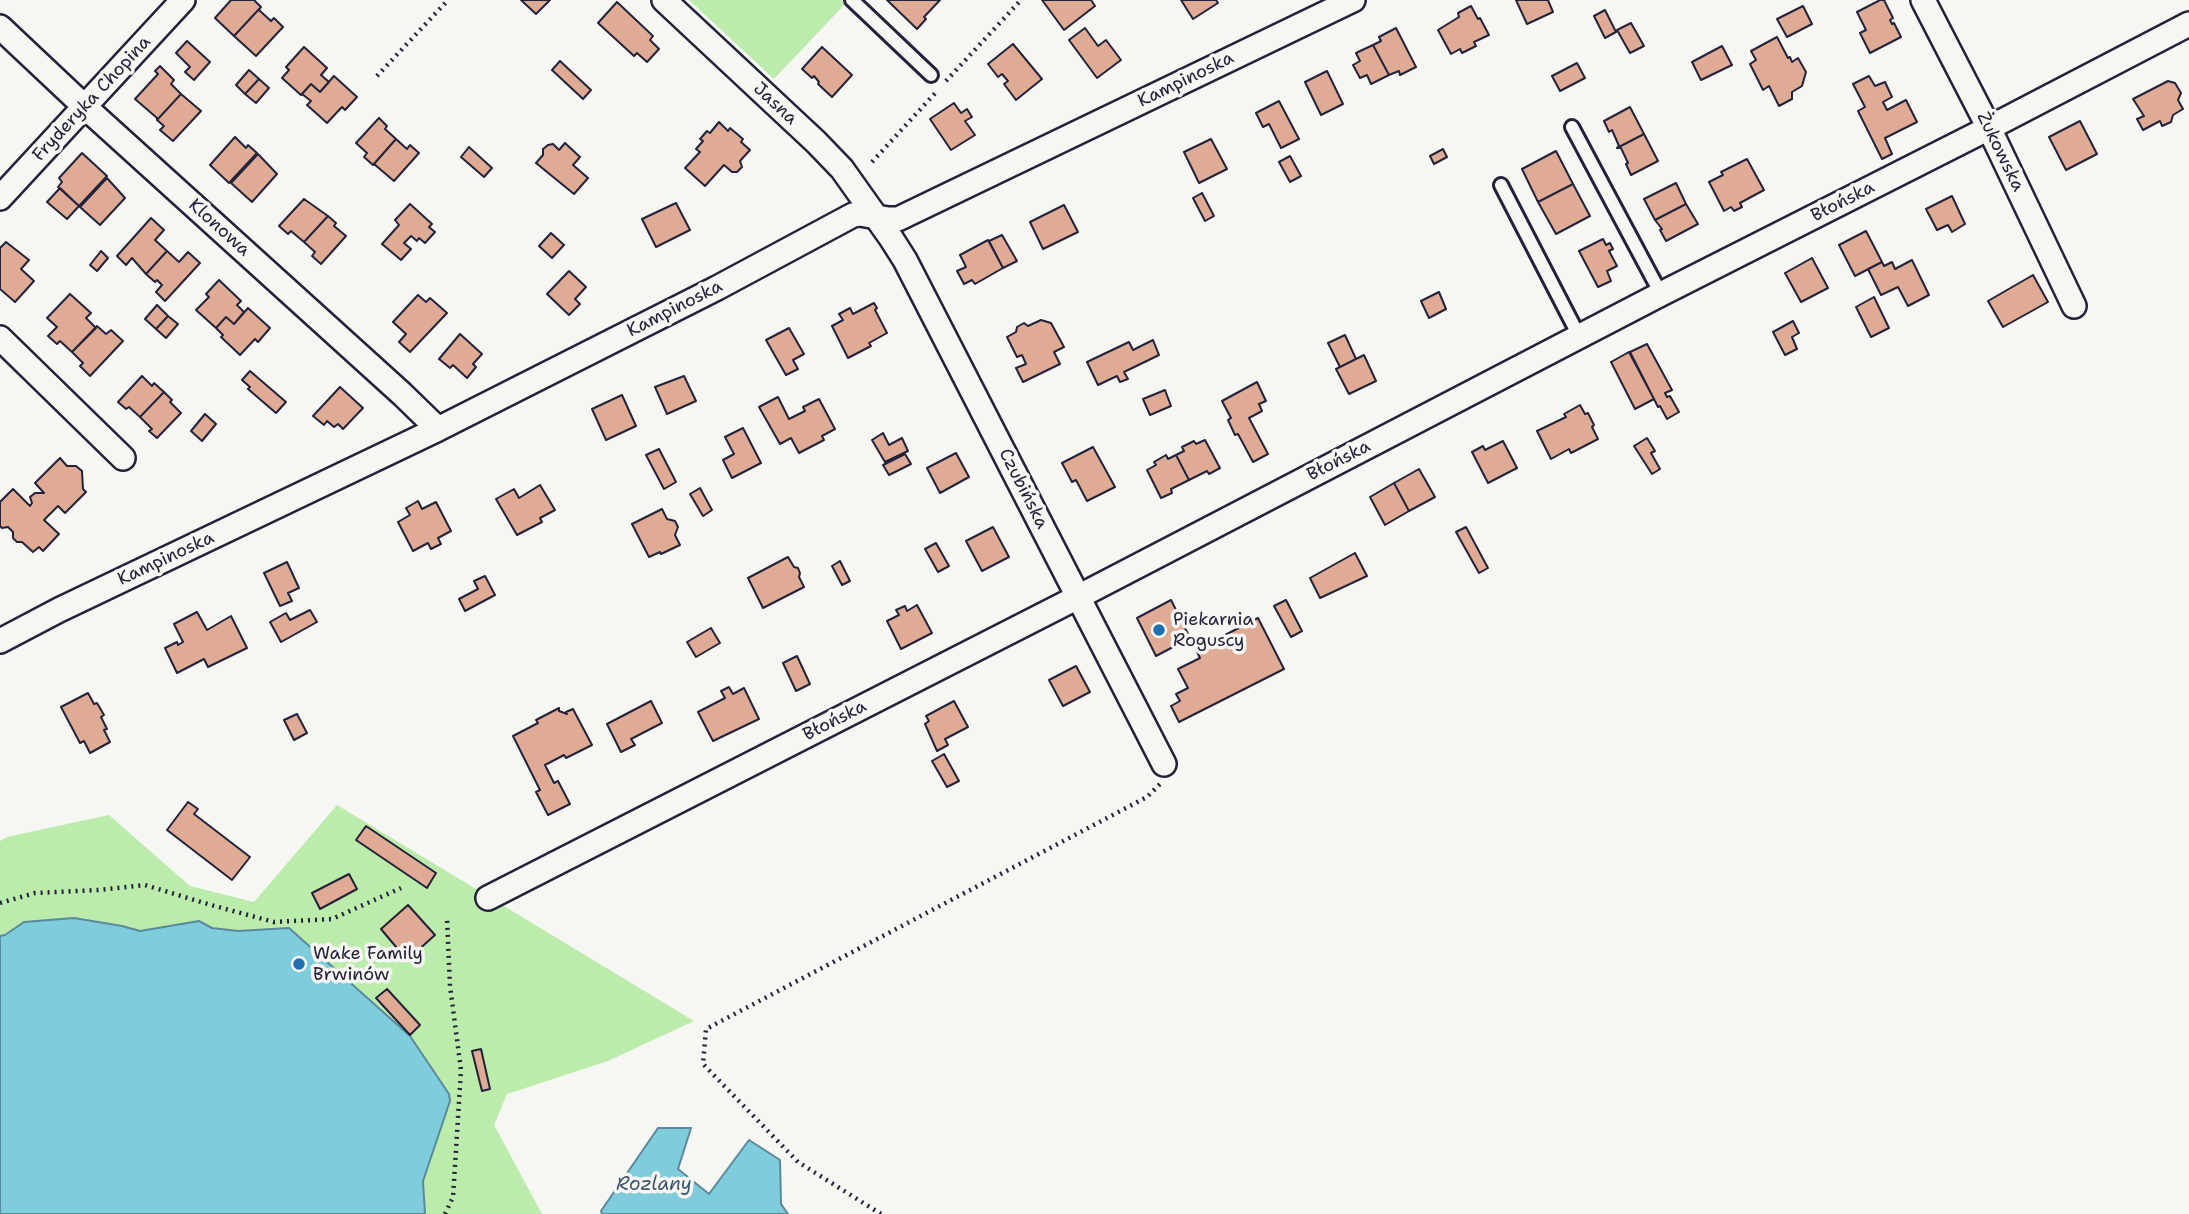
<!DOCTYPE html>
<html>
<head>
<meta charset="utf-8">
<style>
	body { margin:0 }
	canvas { display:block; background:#f6f6f2 }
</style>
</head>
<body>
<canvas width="2189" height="1214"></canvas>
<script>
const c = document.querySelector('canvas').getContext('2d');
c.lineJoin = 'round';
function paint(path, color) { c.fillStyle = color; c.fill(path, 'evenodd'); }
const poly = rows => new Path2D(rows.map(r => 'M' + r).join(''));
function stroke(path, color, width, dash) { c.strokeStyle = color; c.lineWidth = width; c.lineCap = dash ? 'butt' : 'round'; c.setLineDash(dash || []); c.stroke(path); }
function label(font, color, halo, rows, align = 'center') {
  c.font = font + ' "Shantell Sans",sans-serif'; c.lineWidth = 7; c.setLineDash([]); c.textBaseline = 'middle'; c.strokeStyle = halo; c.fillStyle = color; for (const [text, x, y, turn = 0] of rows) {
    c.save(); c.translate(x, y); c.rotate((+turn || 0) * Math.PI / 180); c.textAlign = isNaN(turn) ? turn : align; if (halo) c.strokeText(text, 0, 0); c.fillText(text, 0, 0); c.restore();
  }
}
const green = poly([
	[689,0,841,0,845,4,774,79],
	[337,805,694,1021,608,1061,507,1094,494,1125,542,1214,0,1214,0,841,7,837,109,815,190,886,254,902]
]);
const water = poly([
	[74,918,122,926,140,931,199,921,212,928,238,931,289,928,410,1036,449,1094,450,1101,423,1181,425,1214,0,1214,0,936,5,935,24,922,74,918],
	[658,1128,691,1128,678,1169,709,1194,749,1140,780,1160,781,1204,788,1214,602,1214,601,1211,658,1128]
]);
const building = poly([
	[231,0,254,0,261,7,234,36,215,18,231,0],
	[521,0,550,0,536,14,521,0],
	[887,0,940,0,924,17,926,19,917,29,887,0],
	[1042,0,1091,0,1095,6,1064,30,1042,0],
	[1181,0,1216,0,1218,3,1193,19,1181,0],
	[1516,0,1548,0,1553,12,1527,24,1516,0],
	[1880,0,1884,0,1893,18,1890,20,1892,24,1894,23,1901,37,1870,53,1860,33,1866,30,1857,12,1880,0],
	[617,2,653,36,650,40,659,49,647,62,637,53,634,56,598,23,617,2],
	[1471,6,1478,19,1480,18,1489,35,1474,42,1476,46,1462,53,1460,49,1451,54,1438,30,1459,17,1458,13,1471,6],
	[1803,6,1812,24,1787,37,1777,19,1803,6],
	[261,7,259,10,271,21,274,18,283,27,256,56,234,36,261,7],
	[1605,10,1616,32,1605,38,1594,16,1605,10],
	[1631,23,1644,46,1630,53,1617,30,1631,23],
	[1085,28,1098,46,1106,40,1121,60,1097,78,1069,40,1085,28],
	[1396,28,1416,67,1400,75,1399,71,1389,75,1373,45,1381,41,1379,37,1396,28],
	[1777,37,1788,58,1790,57,1792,62,1798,58,1806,72,1802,86,1792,92,1792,99,1779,106,1769,86,1763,90,1750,64,1756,60,1751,51,1777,37],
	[187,41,210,62,194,80,185,72,190,67,176,53,187,41],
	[1013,44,1042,79,1016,100,1004,84,1008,81,1002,74,998,77,988,64,1013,44],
	[1373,45,1389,75,1371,84,1367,75,1360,78,1353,65,1360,61,1356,53,1373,45],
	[1722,46,1732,65,1701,80,1692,62,1722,46],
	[304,47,327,68,321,75,329,82,320,92,311,84,301,95,282,78,289,70,286,67,304,47],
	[822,47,852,75,832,97,818,84,819,82,814,76,812,78,802,69,822,47],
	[560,61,591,90,583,99,552,70,560,61],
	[1577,63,1585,78,1560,91,1552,76,1577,63],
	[160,66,174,80,171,84,181,94,157,120,157,118,135,99,158,74,155,71,160,66],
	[249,70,259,79,245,94,236,85,249,70],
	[1327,71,1343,104,1321,115,1305,82,1327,71],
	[334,76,357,97,345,110,342,107,327,123,307,105,311,101,302,94,311,84,320,92,334,76],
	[1869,76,1875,86,1885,82,1892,97,1883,102,1887,110,1906,100,1917,122,1885,138,1892,154,1882,159,1858,111,1865,107,1853,84,1869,76],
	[259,79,269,88,256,103,245,94,259,79],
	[2168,81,2175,83,2181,93,2178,100,2183,109,2173,115,2171,122,2162,126,2160,121,2143,130,2137,119,2144,116,2133,99,2168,81],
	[181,94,201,111,173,141,160,130,164,126,157,120,181,94],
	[1279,101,1299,139,1281,148,1269,124,1263,127,1256,113,1279,101],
	[954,103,961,113,967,109,972,117,965,121,975,135,951,150,930,119,954,103],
	[1630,107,1644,134,1617,148,1619,146,1612,130,1609,132,1604,121,1630,107],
	[379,118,387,126,385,129,396,139,373,165,364,157,367,153,356,143,379,118],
	[2080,121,2097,154,2066,170,2049,137,2080,121],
	[719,122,728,131,730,128,743,139,741,142,750,150,740,161,742,167,737,172,732,172,724,165,705,186,685,168,700,152,696,149,703,141,700,139,707,131,710,133,719,122],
	[1644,134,1658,161,1631,175,1626,164,1628,163,1621,148,1617,148,1644,134],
	[235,137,246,148,248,145,257,153,229,183,210,165,235,137],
	[396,139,407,149,410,145,419,153,394,181,374,164,396,139],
	[1211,139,1227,169,1199,183,1184,152,1211,139],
	[565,143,580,157,573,165,588,178,574,194,536,163,543,155,543,149,548,145,553,144,559,150,565,143],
	[469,147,492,168,484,177,461,157,469,147],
	[1443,149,1447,157,1434,164,1430,156,1443,149],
	[1556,151,1573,184,1538,202,1522,169,1556,151],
	[82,153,107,176,79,206,58,187,62,182,59,178,82,153],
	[258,154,277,174,252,202,231,183,258,154],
	[1290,156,1301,176,1290,182,1279,162,1290,156],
	[1747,159,1764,190,1740,203,1742,207,1734,211,1731,207,1724,211,1709,182,1723,175,1721,172,1747,159],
	[107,178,125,198,100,225,80,207,107,178],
	[1676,183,1686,204,1655,220,1644,199,1676,183],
	[1573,184,1590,216,1556,234,1538,202,1573,184],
	[60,188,79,206,67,219,47,202,60,188],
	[1202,193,1214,216,1205,221,1193,198,1202,193],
	[1952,196,1965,224,1952,232,1948,225,1937,230,1926,209,1952,196],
	[304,199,328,216,304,242,291,231,288,234,279,226,304,199],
	[676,203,690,230,656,247,642,219,676,203],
	[410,204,432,224,429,227,435,232,425,243,419,238,417,241,411,236,404,243,411,249,401,260,382,244,399,225,395,220,410,204],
	[1686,204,1698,224,1666,241,1660,230,1662,229,1655,220,1686,204],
	[1064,205,1078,232,1043,249,1030,222,1064,205],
	[328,216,336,223,334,226,346,236,321,264,312,256,315,252,304,242,328,216],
	[151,218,164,230,155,240,167,251,146,274,132,258,126,265,117,256,151,218],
	[1866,231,1882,262,1855,276,1839,245,1866,231],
	[551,233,564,245,552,258,539,246,551,233],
	[1002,235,1017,261,1003,268,989,241,1002,235],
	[1603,239,1606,245,1610,243,1613,249,1609,251,1617,266,1607,271,1611,281,1598,287,1579,251,1603,239],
	[988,240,1003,268,975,284,972,280,964,284,957,271,966,267,960,255,988,240],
	[6,242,29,260,21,269,34,281,15,302,0,289,0,248,6,242],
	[101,251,108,258,97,271,90,265,101,251],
	[167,251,179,262,188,252,200,263,165,301,156,292,162,285,157,280,155,282,146,274,167,251],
	[1812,258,1828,288,1801,302,1785,273,1812,258],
	[1912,260,1929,295,1908,306,1898,287,1881,295,1868,269,1882,262,1884,266,1892,262,1895,269,1912,260],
	[569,271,586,287,575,299,580,304,569,315,547,294,569,271],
	[2033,275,2048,302,2003,327,1988,301,2033,275],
	[219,280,241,301,237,305,244,312,234,324,226,317,216,328,196,310,209,297,206,294,219,280],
	[1439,292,1446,309,1429,318,1421,301,1439,292],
	[70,294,91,313,86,318,96,328,72,352,60,341,57,344,48,336,57,327,47,318,70,294],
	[418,295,426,302,430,298,447,313,410,352,399,342,406,334,393,322,418,295],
	[1874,297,1889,328,1871,337,1856,307,1874,297],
	[874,303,877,308,875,310,887,333,869,343,871,346,848,358,832,326,843,320,839,314,850,308,853,314,874,303],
	[157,305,168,316,156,329,145,319,157,305],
	[248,308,270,328,258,342,255,339,240,355,221,337,223,335,216,328,226,317,234,324,248,308],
	[168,316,178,324,166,338,156,329,168,316],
	[1041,320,1051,323,1064,347,1054,352,1060,364,1023,382,1016,368,1026,364,1022,355,1017,357,1007,337,1016,332,1017,327,1024,323,1028,326,1041,320],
	[1793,321,1799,333,1792,337,1797,349,1785,355,1773,332,1793,321],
	[97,326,106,334,111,330,123,341,90,376,80,366,83,363,72,352,97,326],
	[789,328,804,354,793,360,798,369,786,375,766,340,789,328],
	[460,334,482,354,473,364,476,367,467,378,453,365,450,368,439,359,460,334],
	[1345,335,1356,359,1340,367,1328,343,1345,335],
	[1153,340,1159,355,1124,372,1128,379,1120,382,1117,376,1098,385,1087,362,1129,342,1133,350,1153,340],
	[1647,344,1672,390,1665,393,1667,397,1670,396,1679,412,1667,419,1660,406,1658,407,1630,352,1647,344],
	[1629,352,1654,399,1635,409,1611,362,1629,352],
	[1364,355,1376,381,1349,394,1336,369,1364,355],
	[250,371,286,402,276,413,248,389,250,387,242,380,250,371],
	[142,376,152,386,154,383,164,392,140,417,129,407,126,409,118,402,142,376],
	[684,376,696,401,667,414,655,387,684,376],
	[1257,382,1266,401,1259,404,1262,411,1249,418,1268,454,1253,462,1238,434,1235,435,1228,420,1231,418,1222,401,1257,382],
	[340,387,363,408,343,429,338,424,334,427,327,421,324,425,313,416,340,387],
	[1165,390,1171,406,1150,415,1143,399,1165,390],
	[164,392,172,400,170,402,181,413,157,438,149,431,152,429,140,417,164,392],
	[622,395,636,426,606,440,592,409,622,395],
	[778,397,789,419,805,411,803,407,819,399,835,429,822,436,824,440,799,453,791,438,780,444,759,407,778,397],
	[1580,405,1585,414,1588,413,1594,425,1592,427,1598,439,1571,453,1569,449,1551,459,1537,431,1566,417,1564,414,1580,405],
	[205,414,216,424,202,441,191,431,205,414],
	[743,428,761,463,732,478,723,460,734,454,725,437,743,428],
	[883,433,889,445,902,438,908,451,885,462,872,440,883,433],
	[1647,438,1655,451,1651,453,1660,469,1652,474,1634,446,1647,438],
	[1205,440,1220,468,1209,474,1207,471,1189,480,1176,455,1184,451,1182,447,1194,441,1196,444,1205,440],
	[1503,441,1517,468,1488,483,1472,452,1483,446,1485,450,1503,441],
	[1093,447,1115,487,1087,501,1076,480,1072,482,1062,463,1093,447],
	[659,449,676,482,664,489,646,455,659,449],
	[956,453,969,477,940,493,927,468,956,453],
	[905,454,911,464,889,475,883,465,905,454],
	[1166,455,1168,459,1176,455,1189,480,1171,489,1172,493,1161,498,1147,470,1156,465,1154,462,1166,455],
	[60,458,67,466,76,466,82,471,83,489,86,492,65,513,58,506,44,520,59,534,43,551,39,547,33,552,22,542,17,542,13,538,13,532,8,527,2,528,0,526,0,502,13,489,30,506,32,503,30,497,35,493,44,493,35,483,60,458],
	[1419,469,1435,497,1409,511,1394,483,1419,469],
	[1394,483,1409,511,1385,525,1370,497,1394,483],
	[540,485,555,510,540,518,542,522,517,535,496,499,514,489,519,498,540,485],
	[700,488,712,510,703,516,690,494,700,488],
	[418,501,422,509,436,502,451,531,438,538,441,544,431,549,428,543,413,551,398,522,410,515,406,508,418,501],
	[662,509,667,519,675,521,678,527,675,535,680,545,661,554,660,552,649,557,632,524,662,509],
	[993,527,1009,557,982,571,966,541,993,527],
	[1466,527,1488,568,1479,573,1456,532,1466,527],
	[936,543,949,566,938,572,925,549,936,543],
	[1355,553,1367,576,1320,598,1310,578,1355,553],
	[788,557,794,567,798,568,800,573,799,577,804,587,763,608,748,578,788,557],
	[840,561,850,581,842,585,832,566,840,561],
	[287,562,299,588,288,593,292,601,280,606,264,573,287,562],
	[485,576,495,595,465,611,459,599,478,589,474,581,485,576],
	[1171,600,1190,638,1156,656,1137,618,1171,600],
	[1286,600,1302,631,1291,637,1274,606,1286,600],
	[917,605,932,633,901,649,887,621,899,615,896,610,905,606,907,611,917,605],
	[310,610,317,622,281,642,270,622,286,613,290,620,310,610],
	[197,612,207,630,231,616,247,648,208,667,204,659,177,673,165,648,177,642,178,645,183,642,174,624,197,612],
	[1258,618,1284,669,1179,722,1171,706,1180,701,1176,694,1188,688,1178,669,1200,658,1196,650,1258,618],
	[711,628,720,643,696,657,687,642,711,628],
	[797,656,810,684,796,691,783,663,797,656],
	[1076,666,1090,692,1063,706,1049,680,1076,666],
	[729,687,733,694,744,688,759,719,713,741,698,712,725,698,721,691,729,687],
	[88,693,94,704,97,703,104,715,101,717,107,729,104,730,110,742,90,753,84,741,80,743,61,707,88,693],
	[651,701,662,723,631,739,635,745,621,752,607,724,651,701],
	[954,701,968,727,945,739,948,745,937,751,925,724,929,721,926,716,954,701],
	[559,708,559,711,567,714,566,712,573,709,592,745,566,758,564,755,545,765,554,783,558,781,570,804,548,815,536,792,540,790,513,736,538,723,536,720,559,708],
	[297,714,307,733,294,740,284,720,297,714],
	[944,754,959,781,947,787,932,761,944,754],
	[188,802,198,809,194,814,250,857,232,880,167,830,188,802],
	[366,826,436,873,427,888,356,840,366,826],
	[349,874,357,889,320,909,312,893,349,874],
	[408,905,435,935,407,960,381,929,408,905],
	[387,989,420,1025,410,1035,376,998,387,989],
	[481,1049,490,1089,482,1091,472,1051,481,1049]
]);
const path = poly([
	[377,76,448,0],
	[946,81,1021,0],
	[872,162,938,90],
	[0,903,35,893,98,890,145,885,211,905,274,922,332,919,401,888],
	[445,1214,453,1197,461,1070,450,986,447,918],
	[881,1214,798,1162,703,1064,706,1029,1147,797,1160,784]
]);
const lane = poly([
	[852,0,931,75],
	[1572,127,1661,294],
	[1501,185,1579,336]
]);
const street = poly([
	[664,0,816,142,842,169,891,238,905,260,1164,764],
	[1923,0,1989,128,2074,306],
	[0,27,85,107,402,394,438,429],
	[0,198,183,0],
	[0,338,123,458],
	[0,641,59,610,438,429,717,288,853,215,860,214,888,219,898,219,1353,0],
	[488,898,1078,597,1661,294,1989,128,2189,24]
]);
const markers = [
	[1159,630,7,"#1f6fb2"],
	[299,964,7,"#1f6fb2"]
];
const streetNames = [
	["Kampinoska",1186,80,-26],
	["Fryderyka Chopina",92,99,-47],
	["Jasna",775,104,43],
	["Żukowska",2000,152,64],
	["Błońska",1843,202,-27],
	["Klonowa",219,228,42],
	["Kampinoska",675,309,-27],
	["Błońska",1339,461,-27],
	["Czubińska",1023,489,63],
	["Kampinoska",166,559,-25],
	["Błońska",835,721,-27]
];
const poiNames = [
	["Piekarnia",1173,620],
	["Roguscy",1173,641],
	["Wake Family",313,954],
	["Brwinów",313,975]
];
const waterNames = [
	["Rozlany",654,1185]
];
paint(green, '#bcecab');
paint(water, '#7fcddc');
stroke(water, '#5a899c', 2);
paint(building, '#e0ab95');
stroke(building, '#22223b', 2);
stroke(lane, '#22223b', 18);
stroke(street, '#22223b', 28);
stroke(path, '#22223b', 4.5, [2, 5]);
stroke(lane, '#f6f6f2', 12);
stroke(street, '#f6f6f2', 23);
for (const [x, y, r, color] of markers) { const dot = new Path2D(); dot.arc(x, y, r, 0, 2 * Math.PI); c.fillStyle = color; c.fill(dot); stroke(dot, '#f6f6f2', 2.5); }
label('18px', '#22223b', '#f6f6f2', streetNames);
label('18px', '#22223b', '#f6f6f2', poiNames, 'left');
label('italic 19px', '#3e556b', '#f6f6f2', waterNames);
</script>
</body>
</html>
